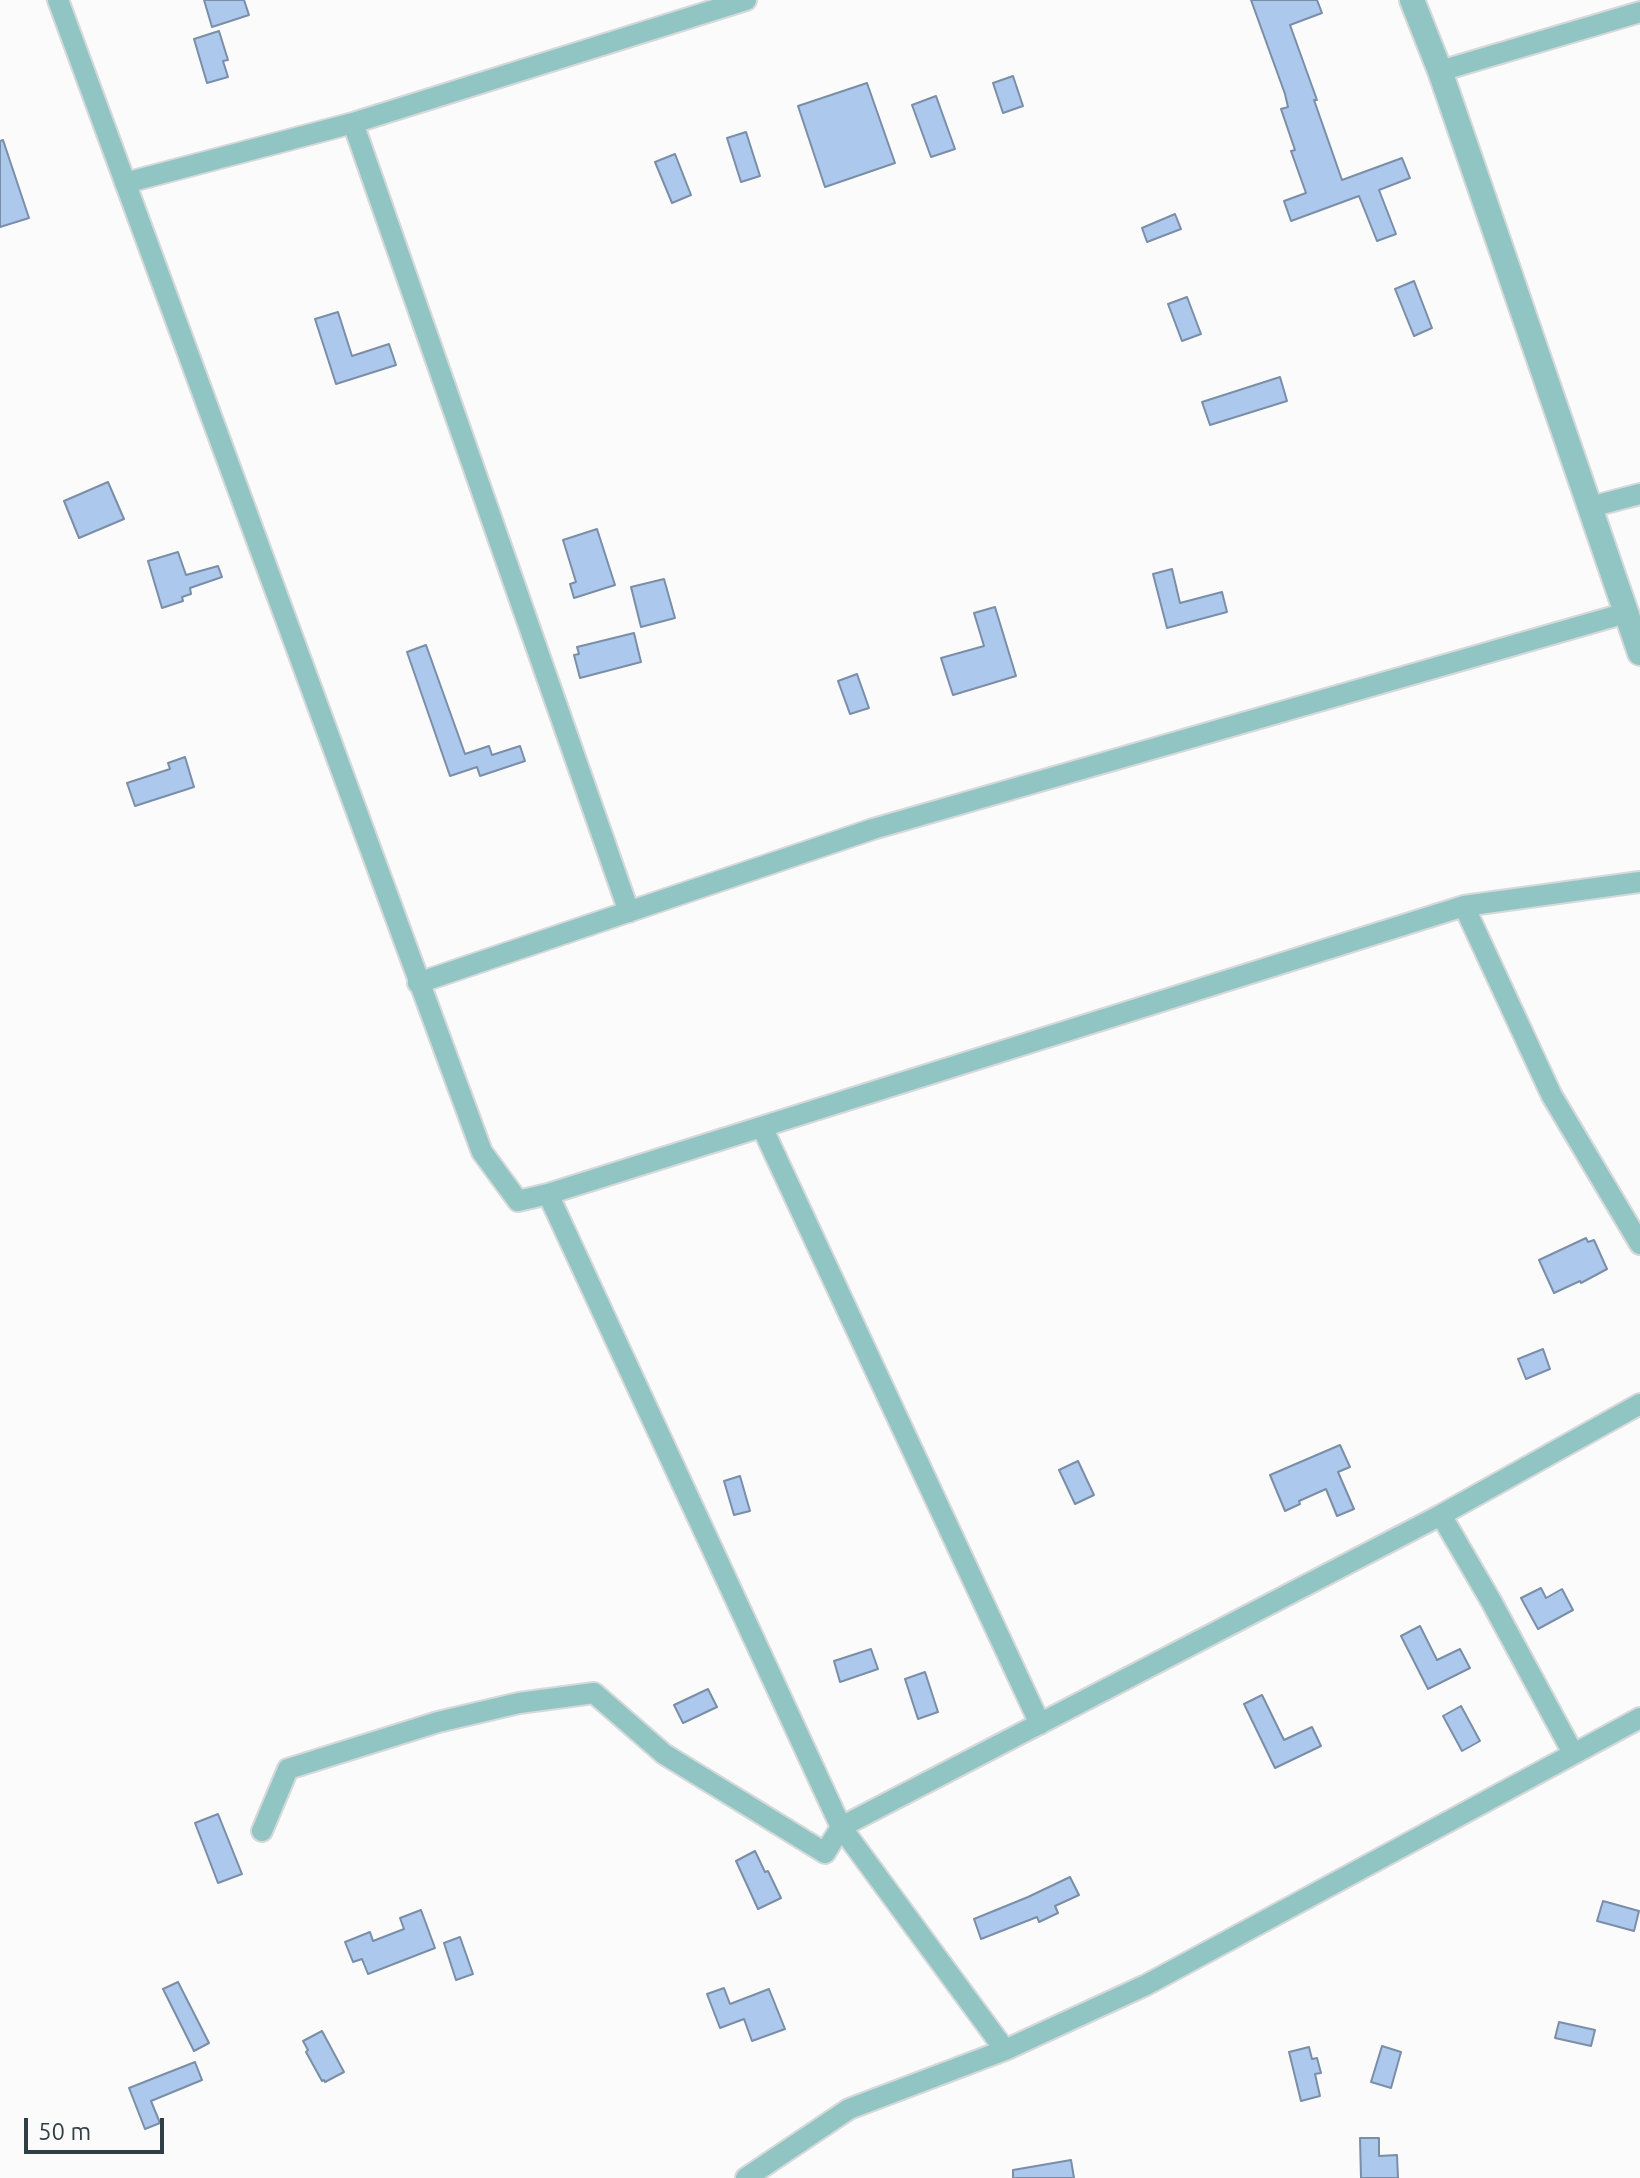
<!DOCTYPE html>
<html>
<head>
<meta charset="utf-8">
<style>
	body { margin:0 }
	#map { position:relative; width:1640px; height:2178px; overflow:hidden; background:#fbfbfb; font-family:Ubuntu,sans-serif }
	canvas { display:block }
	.scale { position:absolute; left:24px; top:2118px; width:140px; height:36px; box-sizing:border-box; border:4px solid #303f45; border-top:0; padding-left:10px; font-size:24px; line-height:28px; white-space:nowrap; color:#303f45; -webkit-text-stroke:6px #fbfbfb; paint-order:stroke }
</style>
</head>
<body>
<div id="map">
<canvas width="1640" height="2178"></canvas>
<div class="scale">50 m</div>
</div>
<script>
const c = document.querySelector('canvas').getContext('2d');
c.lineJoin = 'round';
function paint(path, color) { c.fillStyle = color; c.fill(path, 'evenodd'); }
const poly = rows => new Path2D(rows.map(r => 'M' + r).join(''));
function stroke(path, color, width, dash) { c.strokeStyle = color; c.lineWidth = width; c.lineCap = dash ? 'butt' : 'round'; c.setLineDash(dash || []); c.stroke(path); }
const building = poly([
	[204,0,244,0,249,15,212,27,204,0],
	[1251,0,1317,0,1322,13,1290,25,1317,100,1314,100,1342,180,1402,158,1410,178,1379,190,1396,234,1377,241,1359,196,1291,221,1284,201,1306,193,1291,151,1295,150,1281,109,1288,107,1285,94,1251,0],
	[219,31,228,60,223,61,228,77,207,83,194,39,219,31],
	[1013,76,1023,106,1003,113,993,83,1013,76],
	[867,83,895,163,825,187,798,106,867,83],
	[936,96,955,149,931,157,912,105,936,96],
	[746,132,760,176,741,182,727,138,746,132],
	[3,140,29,218,0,227,0,141,3,140],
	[675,154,691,195,672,203,655,162,675,154],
	[1175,214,1181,229,1147,242,1142,228,1175,214],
	[1414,281,1432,328,1414,336,1395,289,1414,281],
	[1187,297,1201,334,1182,341,1168,304,1187,297],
	[338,312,352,356,389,344,396,365,336,384,315,319,338,312],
	[1280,377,1287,401,1210,425,1202,402,1280,377],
	[108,482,124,519,79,538,64,501,108,482],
	[597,529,615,585,574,598,570,584,576,582,563,540,597,529],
	[178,552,186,575,218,566,222,577,190,588,191,594,182,597,183,601,162,608,148,561,178,552],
	[1172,569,1180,603,1222,592,1227,612,1167,628,1153,574,1172,569],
	[664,579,675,618,641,627,631,587,664,579],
	[995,607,1016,676,953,695,941,658,984,646,974,613,995,607],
	[634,633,641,662,580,678,574,655,579,654,577,647,634,633],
	[426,645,465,754,489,746,492,755,520,746,525,761,480,776,477,767,450,776,407,652,426,645],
	[857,674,869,708,850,714,838,681,857,674],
	[185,757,194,787,135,806,127,783,170,769,168,763,185,757],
	[1586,1238,1588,1242,1594,1240,1607,1269,1581,1283,1580,1281,1554,1293,1539,1260,1586,1238],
	[1543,1349,1550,1369,1526,1379,1518,1359,1543,1349],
	[1340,1445,1350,1467,1338,1472,1354,1509,1337,1516,1326,1489,1299,1501,1300,1504,1285,1511,1270,1475,1340,1445],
	[1078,1461,1094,1495,1075,1504,1059,1470,1078,1461],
	[740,1476,750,1511,734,1515,724,1481,740,1476],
	[1541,1588,1546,1598,1562,1589,1573,1610,1538,1629,1521,1598,1541,1588],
	[1420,1626,1437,1660,1460,1649,1470,1668,1428,1689,1401,1636,1420,1626],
	[871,1649,878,1669,840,1682,834,1661,871,1649],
	[925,1672,938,1712,918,1719,905,1679,925,1672],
	[708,1689,717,1707,683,1723,674,1705,708,1689],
	[1262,1695,1284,1740,1312,1727,1321,1746,1275,1768,1244,1704,1262,1695],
	[1461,1706,1480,1741,1462,1751,1443,1716,1461,1706],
	[218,1814,242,1874,218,1883,195,1823,218,1814],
	[755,1851,765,1872,768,1871,781,1898,758,1909,736,1861,755,1851],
	[1070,1877,1079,1895,1055,1906,1058,1913,1039,1922,1037,1917,981,1939,974,1919,1028,1897,1070,1877],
	[1603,1901,1639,1911,1634,1931,1597,1921,1603,1901],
	[421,1910,435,1948,368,1974,362,1959,353,1962,345,1942,370,1932,373,1941,404,1929,400,1918,421,1910],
	[460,1937,473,1974,456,1980,444,1943,460,1937],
	[178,1982,209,2043,194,2051,163,1989,178,1982],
	[724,1988,730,2004,769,1989,785,2029,752,2041,744,2019,720,2028,707,1994,724,1988],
	[1559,2022,1595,2030,1591,2046,1555,2038,1559,2022],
	[322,2031,344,2072,325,2082,324,2080,322,2081,306,2052,308,2050,303,2041,322,2031],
	[1382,2046,1401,2052,1391,2088,1371,2082,1382,2046],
	[1309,2047,1312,2059,1317,2058,1321,2073,1315,2074,1320,2096,1301,2101,1289,2052,1309,2047],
	[195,2062,202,2080,151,2101,160,2123,145,2129,129,2088,195,2062],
	[1360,2138,1379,2138,1379,2156,1397,2155,1398,2178,1361,2178,1360,2138],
	[1071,2160,1074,2178,1013,2178,1013,2170,1071,2160]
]);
const minor = poly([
	[58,0,482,1152,518,1201,548,1194,1464,906,1640,882],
	[1440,71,1640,12],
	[353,123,629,912],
	[125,183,353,123,746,0],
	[1590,507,1640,494],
	[1464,906,1552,1096,1640,1244],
	[418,983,873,829,1626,613],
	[762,1127,1040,1724],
	[548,1194,841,1827,1005,2050],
	[1441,1515,1491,1601,1573,1753],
	[262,1831,288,1769,438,1722,519,1703,594,1693,664,1754,825,1853,841,1827,1441,1515,1640,1404],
	[746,2178,849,2109,1005,2050,1146,1985,1640,1718]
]);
const tertiary = poly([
	[1412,0,1440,71,1640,653]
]);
paint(building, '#acc8ec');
stroke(building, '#7b8ea7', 2);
stroke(minor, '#d6d9da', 24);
stroke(tertiary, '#d6d9da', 28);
stroke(minor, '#91c5c3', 20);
stroke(tertiary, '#91c5c3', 24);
</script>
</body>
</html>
